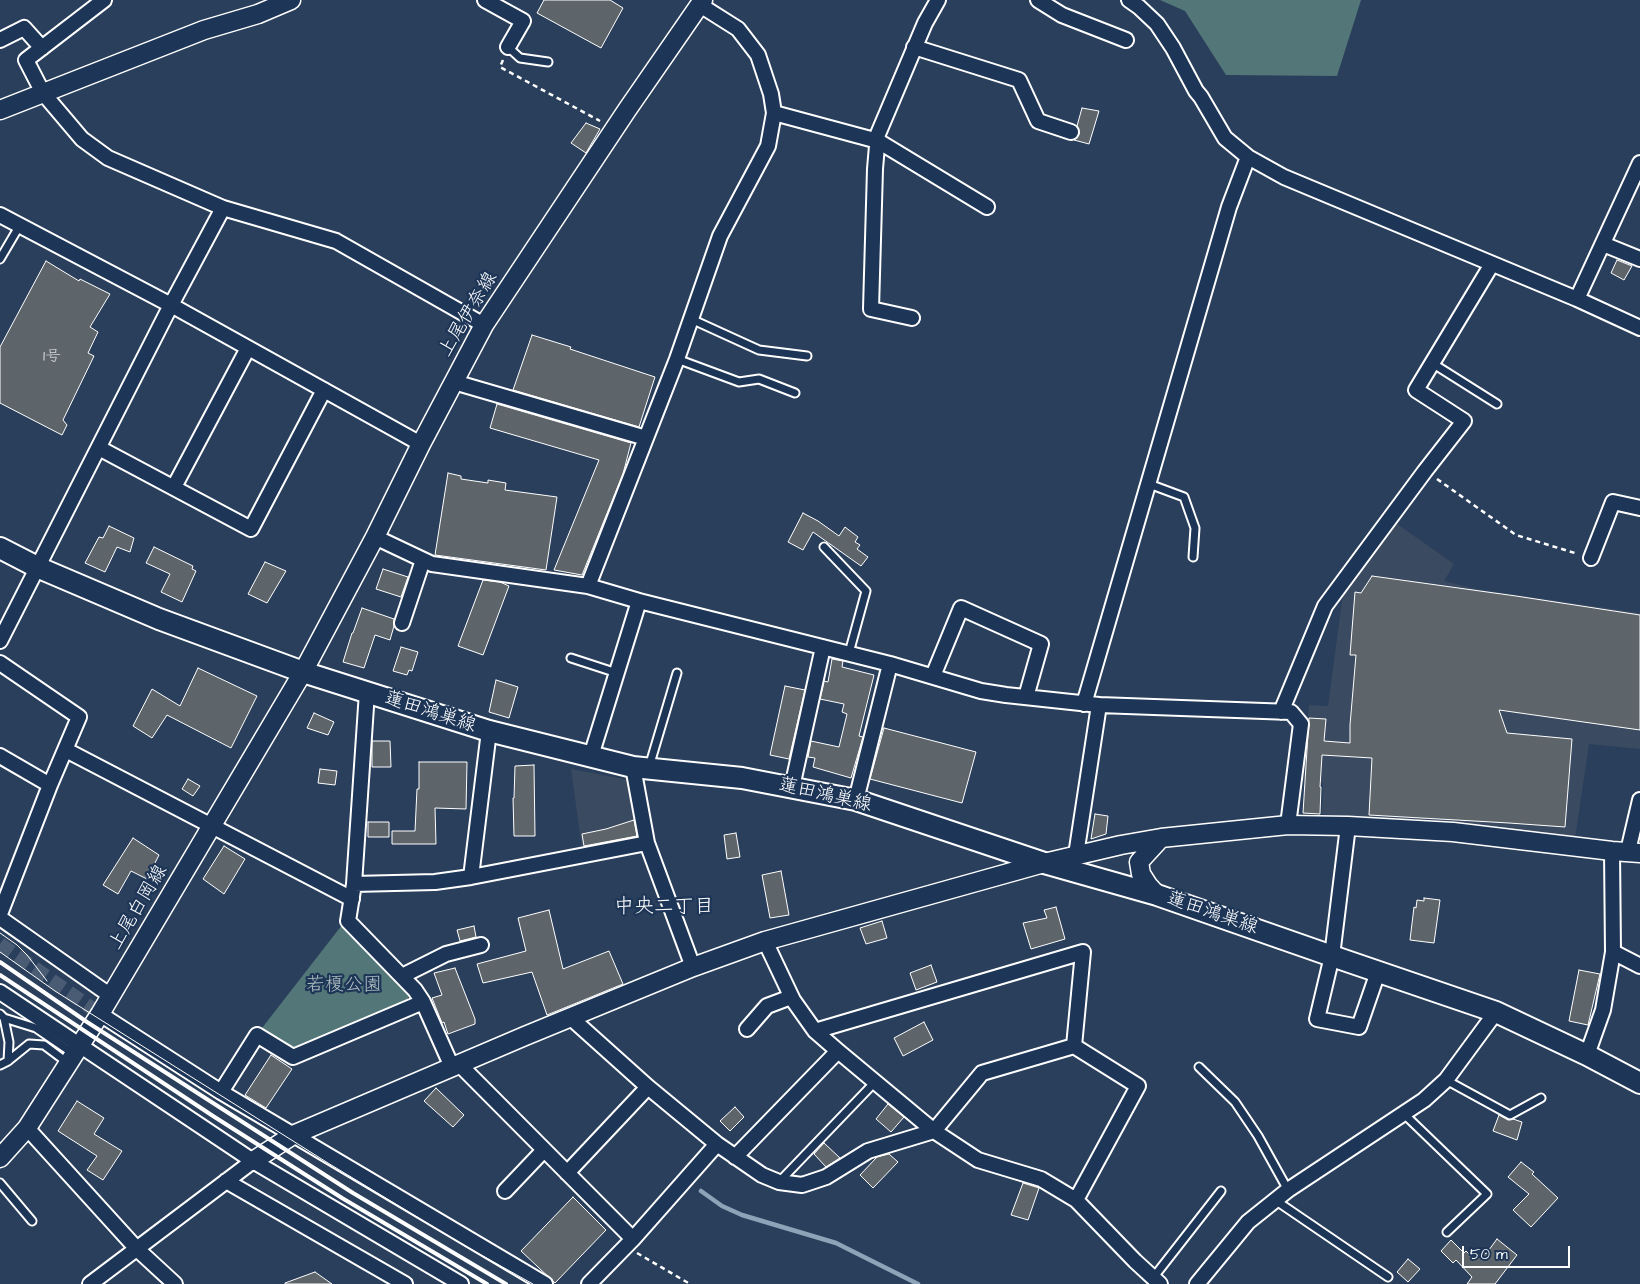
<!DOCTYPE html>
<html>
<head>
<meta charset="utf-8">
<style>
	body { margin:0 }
	#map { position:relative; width:1640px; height:1284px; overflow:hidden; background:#2a3f5b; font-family:"Architects Daughter",sans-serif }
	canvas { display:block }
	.scale { position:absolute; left:1462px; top:1246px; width:108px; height:22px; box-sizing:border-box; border:2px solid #fff; border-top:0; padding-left:6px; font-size:15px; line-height:18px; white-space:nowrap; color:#fff; -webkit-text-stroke:4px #1d3557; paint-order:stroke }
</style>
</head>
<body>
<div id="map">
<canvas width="1640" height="1284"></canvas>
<div class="scale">50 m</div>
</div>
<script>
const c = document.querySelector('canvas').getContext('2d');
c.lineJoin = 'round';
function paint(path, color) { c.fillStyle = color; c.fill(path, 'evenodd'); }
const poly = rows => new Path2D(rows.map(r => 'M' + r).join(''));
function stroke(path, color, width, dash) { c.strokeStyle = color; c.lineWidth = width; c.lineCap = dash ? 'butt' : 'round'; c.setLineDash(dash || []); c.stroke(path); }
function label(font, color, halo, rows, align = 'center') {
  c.font = font + ' "Architects Daughter","Klee One",sans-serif'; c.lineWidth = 4.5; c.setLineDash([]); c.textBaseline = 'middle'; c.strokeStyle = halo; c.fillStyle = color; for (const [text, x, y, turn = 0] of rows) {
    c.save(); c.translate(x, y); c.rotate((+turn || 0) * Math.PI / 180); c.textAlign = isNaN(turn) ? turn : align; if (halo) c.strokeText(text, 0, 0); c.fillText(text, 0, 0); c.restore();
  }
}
const built = poly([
	[1393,521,1454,564,1444,581,1476,589,1640,613,1640,749,1589,744,1575,839,1322,814,1323,783,1303,781,1309,705,1328,706,1344,586],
	[571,769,629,780,641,833,638,839,582,849]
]);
const green = poly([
	[1160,0,1361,0,1337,76,1226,75,1185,11],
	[342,925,409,995,407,1002,296,1051,262,1028]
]);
const stream = poly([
	[701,1191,722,1206,742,1215,836,1243,918,1284]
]);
const building = poly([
	[544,0,610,0,623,8,601,48,537,13,544,0],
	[1082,108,1099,111,1089,144,1074,140,1079,134,1077,126,1082,108],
	[586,123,600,129,586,153,571,143,586,123],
	[1617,260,1632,266,1624,280,1611,273,1617,260],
	[46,261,79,281,80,279,110,294,90,327,98,332,88,353,94,356,63,420,67,425,62,435,0,403,0,347,46,261],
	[532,335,571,347,570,349,655,377,639,427,513,390,532,335],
	[497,404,631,443,623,474,582,575,554,570,599,460,490,428,497,404],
	[448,473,461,476,461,479,488,483,488,480,506,483,505,490,557,497,546,570,435,555,448,473],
	[803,513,818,521,839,536,845,527,858,537,855,542,860,545,857,549,868,557,861,566,813,532,803,550,788,542,803,513],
	[109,526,134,538,130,552,117,547,105,572,85,563,99,537,103,538,109,526],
	[154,547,193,566,192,569,196,571,182,602,161,592,170,574,146,563,154,547],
	[265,562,286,571,267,603,248,594,265,562],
	[383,569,408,577,401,597,376,589,383,569],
	[1372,576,1516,596,1640,615,1640,730,1499,710,1507,733,1572,739,1565,827,1509,823,1369,815,1372,758,1322,755,1320,787,1321,787,1320,814,1303,813,1309,718,1326,719,1324,741,1350,743,1350,725,1356,655,1350,655,1355,592,1361,593,1372,576],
	[483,580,500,582,509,586,483,655,458,646,483,580],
	[362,608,394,619,394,626,390,640,375,635,364,668,343,662,352,633,353,633,362,608],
	[401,647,418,652,412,671,409,670,407,675,393,671,401,647],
	[832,659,843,661,842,667,874,675,859,736,863,737,851,778,813,767,815,758,808,757,811,741,839,747,847,714,842,712,844,704,820,699,824,681,828,682,832,659],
	[198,668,257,696,231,748,167,715,152,738,133,726,152,689,180,706,198,668],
	[496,680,518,687,509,718,489,712,496,680],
	[785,686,805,690,789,759,770,755,785,686],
	[314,713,334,722,328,735,307,728,314,713],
	[884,728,976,752,962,803,870,779,884,728],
	[372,741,390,741,391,767,372,767,372,741],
	[419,762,467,762,466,809,435,808,436,844,392,844,392,831,415,831,417,789,419,789,419,762],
	[534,765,535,836,514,836,513,798,514,798,515,766,534,765],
	[320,769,337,771,335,785,318,783,320,769],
	[188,779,200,786,193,796,182,789,188,779],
	[1095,814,1108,816,1106,834,1091,839,1095,814],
	[634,820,637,836,584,846,582,834,606,829,634,820],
	[368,822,389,822,389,837,368,837,368,822],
	[736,833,740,857,727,859,724,835,736,833],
	[133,838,159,855,147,879,131,871,118,894,103,885,133,838],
	[224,846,245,859,224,894,203,879,224,846],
	[781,871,789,915,770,918,762,875,781,871],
	[1424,898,1440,900,1434,943,1410,940,1414,907,1416,908,1417,900,1424,901,1424,898],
	[1056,907,1065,939,1031,949,1023,923,1047,918,1044,910,1056,907],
	[549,910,563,969,609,951,623,984,547,1015,532,972,483,983,477,964,526,951,518,918,549,910],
	[882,921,887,938,866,944,860,928,882,921],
	[474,926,476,937,460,941,457,930,474,926],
	[931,965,937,982,916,990,910,973,931,965],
	[455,968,475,1019,475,1024,448,1034,444,1022,442,1023,432,998,442,995,434,973,455,968],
	[1579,970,1600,974,1588,1025,1569,1021,1579,970],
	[924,1022,933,1040,903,1056,894,1038,924,1022],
	[271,1055,292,1069,266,1108,245,1095,271,1055],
	[436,1088,464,1115,453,1127,424,1101,436,1088],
	[77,1101,104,1118,94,1134,122,1151,103,1180,87,1170,97,1156,58,1131,77,1101],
	[888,1104,904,1117,891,1132,876,1119,888,1104],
	[735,1107,744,1117,730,1131,720,1121,735,1107],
	[1499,1115,1508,1120,1513,1119,1522,1122,1517,1140,1493,1131,1499,1115],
	[824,1143,840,1158,826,1167,814,1154,824,1143],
	[889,1154,898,1162,873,1188,860,1175,877,1157,889,1154],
	[1521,1162,1534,1172,1532,1174,1558,1198,1531,1227,1513,1210,1529,1194,1508,1177,1521,1162],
	[1023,1183,1039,1188,1028,1220,1011,1215,1023,1183],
	[573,1197,606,1230,555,1283,521,1251,573,1197],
	[1497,1239,1517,1255,1495,1284,1467,1284,1472,1277,1456,1260,1453,1263,1441,1251,1451,1240,1464,1253,1466,1251,1475,1260,1483,1251,1486,1254,1497,1239],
	[1408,1259,1420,1269,1408,1282,1397,1272,1408,1259],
	[315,1272,332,1284,285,1284,285,1283,315,1272]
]);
const minorTunnel = poly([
	[0,944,100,1014]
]);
const path = poly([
	[503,60,500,67,600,121],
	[1437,479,1516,535,1578,554],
	[0,963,2,964],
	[637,1253,690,1284]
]);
const service = poly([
	[508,47,520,58,548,62],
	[0,259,20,225],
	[691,319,759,350,807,356],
	[677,359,739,382,759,379,795,393],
	[1432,363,1497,404],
	[1149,484,1184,497,1195,528,1193,557],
	[824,547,866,591,849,653],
	[571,658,617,673],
	[649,767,677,673],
	[0,1014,4,1018,36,1028,74,1054],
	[4,1018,9,1042,8,1061],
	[0,1065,8,1061,29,1044,44,1045,68,1063],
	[1199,1067,1235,1102,1258,1136,1288,1190],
	[1446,1080,1510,1115,1541,1098],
	[1403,1113,1487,1194,1447,1232],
	[779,1182,875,1082],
	[0,1183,32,1221],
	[1275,1200,1388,1277],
	[1153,1278,1221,1191]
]);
const minor = poly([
	[104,0,26,60,43,93,82,139,108,158,223,208,336,241,484,325],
	[485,0,523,21,508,47],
	[1038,0,1062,15,1126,40],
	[1129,0,1139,7,1157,24,1173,48,1196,91,1201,97,1225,138,1248,157,1284,177,1577,299,1640,328],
	[0,40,24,28,42,48],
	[914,47,1019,80,1038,121,1071,132],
	[774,113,878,141,987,207],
	[0,215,171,305,421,444],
	[1603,244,1640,259],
	[1577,299,1640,163],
	[912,318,871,309,875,169,878,134,925,23,938,0],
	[454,382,646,438],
	[99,448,251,529,324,390],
	[174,487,248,348],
	[375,537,432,564,588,586,639,601,890,664,981,691,1006,695,1099,705,1291,712,1301,724,1288,825],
	[1591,558,1613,502,1640,508],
	[588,586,677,359,720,236,768,146,774,113,771,94,758,55,738,29,700,5],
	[402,623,423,560],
	[0,641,171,305,223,208],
	[0,663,79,717,50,785,0,914],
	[933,676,961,608,1041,644,1026,697],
	[367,692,354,884,348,921,415,990,423,1002,452,1067],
	[1084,704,1229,207,1248,157],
	[1281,712,1325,606,1425,471,1464,421,1416,390,1492,264],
	[66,750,352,899],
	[0,756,50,785],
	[591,756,639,601],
	[633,767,647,843,693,967],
	[792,787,823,647],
	[856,800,890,664],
	[1348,826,1332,956,1317,1019,1359,1027,1378,972],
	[1628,851,1640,800],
	[1076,855,1099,705],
	[471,877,489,731],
	[354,884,435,882,471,877,647,843],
	[0,918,111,996],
	[765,941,793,1000,815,1031,838,1051,934,1131,978,1160,1041,1179,1076,1200,1135,1261,1160,1284],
	[1613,952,1640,966],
	[402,976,446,954,481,945],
	[0,992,253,1161,461,1284],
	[100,1014,221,1092,545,1284],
	[570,1017,648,1087,717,1144,762,1175,779,1182,802,1185,826,1177,868,1151,934,1131,982,1073,1074,1046,1138,1086,1076,1200],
	[747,1029,767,1006,791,997],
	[815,1031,1083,952,1074,1046],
	[1587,1055,1603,1010,1613,952,1612,851],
	[459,1064,633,1239],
	[221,1092,257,1035,293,1057,423,1002],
	[27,1128,137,1249,175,1284],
	[735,1157,838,1051],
	[567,1173,648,1087],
	[226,1181,405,1284],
	[505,1191,544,1150],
	[90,1284,253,1161],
	[589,1284,633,1239,717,1144],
	[1197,1284,1248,1222,1288,1190,1424,1100,1446,1080,1496,1012]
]);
const tertiary = poly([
	[0,110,204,30,258,14,291,0],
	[1157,895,1148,885,1141,874,1139,862,1161,838],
	[0,1158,27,1128,100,1014,303,672,375,537,421,444,484,325,627,110,703,0],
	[253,1161,293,1135,525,1036,693,967,765,941,1044,863,1121,845,1161,838,1288,825,1348,826,1453,832,1612,851,1640,853]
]);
const secondary = poly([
	[0,548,37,567,159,619,303,672,489,731,633,767,742,778,856,800,1044,863,1157,895,1332,956,1496,1012,1587,1055,1640,1083]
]);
const tram = poly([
	[0,933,17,945,27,955,47,981],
	[0,952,55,991,328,1163,465,1246,533,1284]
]);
const rail = poly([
	[0,962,87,1022,353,1193,506,1284],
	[0,975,213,1116,342,1198,487,1284]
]);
const numberNames = [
	["1号",52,358]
];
const streetNames = [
	["上尾伊奈線",469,315,-59],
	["蓮田鴻巣線",430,713,18],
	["蓮田鴻巣線",825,796,13],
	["上尾白岡線",139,908,-59],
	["蓮田鴻巣線",1212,914,19]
];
const parkNames = [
	["若榎公園",344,986]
];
const neighbourhoodNames = [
	["中央二丁目",664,908]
];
paint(built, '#3a4a60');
paint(green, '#537678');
stroke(stream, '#8da3b8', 4.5);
paint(building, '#5e656a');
stroke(building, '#fff', 1);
stroke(minorTunnel, '#4a5c74', 14, [14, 7]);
stroke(service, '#fff', 11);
stroke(minor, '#fff', 18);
stroke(tertiary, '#fff', 21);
stroke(secondary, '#fff', 24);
stroke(path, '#fff', 2.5, [5, 4]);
stroke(service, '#1d3557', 7);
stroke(minor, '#1d3557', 14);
stroke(tertiary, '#1d3557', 18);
stroke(secondary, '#1d3557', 20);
stroke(tram, '#fff', 1);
stroke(rail, '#fff', 4);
label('16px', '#d7d8da', null, numberNames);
label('19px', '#fff', '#1d3557', streetNames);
label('19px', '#b2c1c2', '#1d3557', parkNames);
label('20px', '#fff', '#1d3557', neighbourhoodNames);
</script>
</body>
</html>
